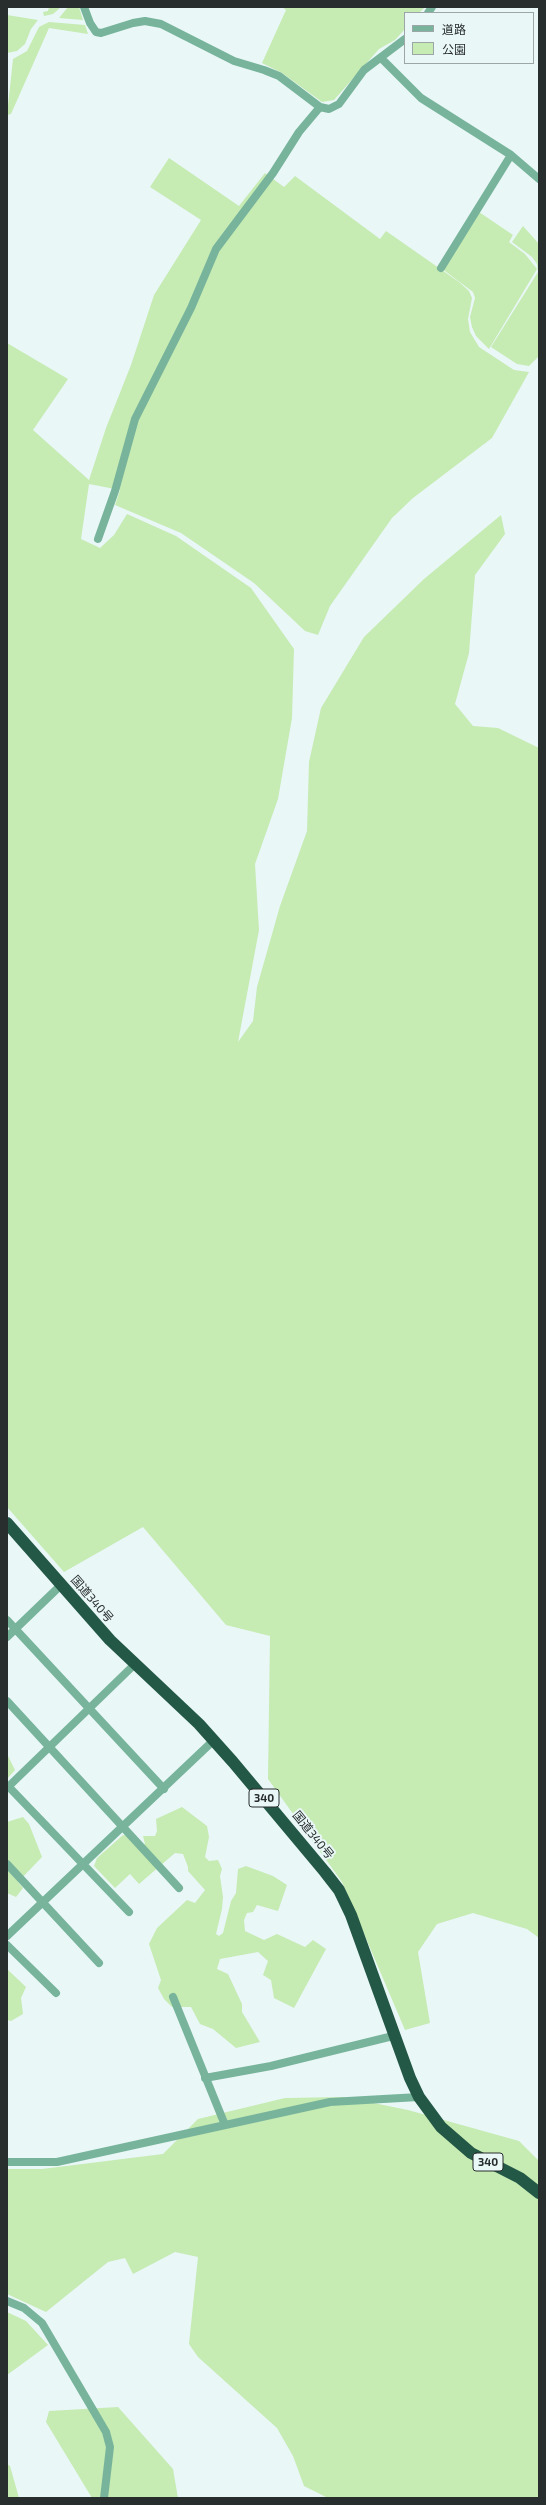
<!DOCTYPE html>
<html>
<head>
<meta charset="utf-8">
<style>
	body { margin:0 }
	#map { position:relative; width:546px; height:2505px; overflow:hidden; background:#e9f7f7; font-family:"Exo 2","Noto Sans JP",sans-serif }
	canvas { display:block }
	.frame { position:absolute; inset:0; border:8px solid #282d2d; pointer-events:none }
	.legend { position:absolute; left:404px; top:12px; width:130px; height:52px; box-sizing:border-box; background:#e9f7f7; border:1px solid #9ca6a6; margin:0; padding:5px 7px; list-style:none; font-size:12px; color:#282d2d }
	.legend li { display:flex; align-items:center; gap:8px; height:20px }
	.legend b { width:20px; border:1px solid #9ca6a6 }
</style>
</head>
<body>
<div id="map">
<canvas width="546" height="2505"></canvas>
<div class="frame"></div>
<ul class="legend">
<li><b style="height:5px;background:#77b49b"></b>道路</li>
<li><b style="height:11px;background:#c6ebb3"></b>公園</li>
</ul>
</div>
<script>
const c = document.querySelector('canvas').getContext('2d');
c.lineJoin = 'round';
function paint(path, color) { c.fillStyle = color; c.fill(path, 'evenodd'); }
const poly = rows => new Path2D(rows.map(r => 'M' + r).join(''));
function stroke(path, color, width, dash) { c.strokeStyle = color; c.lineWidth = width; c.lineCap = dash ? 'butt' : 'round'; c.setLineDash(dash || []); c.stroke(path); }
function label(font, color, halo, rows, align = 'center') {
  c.font = font + ' "Exo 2","Noto Sans JP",sans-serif'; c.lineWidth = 4; c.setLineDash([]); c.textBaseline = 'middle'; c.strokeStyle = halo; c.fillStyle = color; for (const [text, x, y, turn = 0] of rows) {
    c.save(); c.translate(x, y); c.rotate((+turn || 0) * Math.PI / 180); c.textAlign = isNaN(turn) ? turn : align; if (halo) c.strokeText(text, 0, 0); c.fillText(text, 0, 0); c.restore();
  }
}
const green = poly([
	[49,7,61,7,53,14,44,16,43,12,48,11],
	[68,7,79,7,83,20,59,18],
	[282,7,425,7,419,13,405,13,405,29,395,40,379,49,334,100,322,102,282,73,262,63,286,10],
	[7,15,38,20,31,29,25,44,17,51,7,53],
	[49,22,85,25,88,34,49,28,11,114,7,115,13,59,27,51,39,27],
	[169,158,239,206,265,173,284,187,295,176,380,239,386,231,459,282,469,291,472,298,468,319,470,332,479,347,514,370,529,372,492,438,413,498,392,518,330,606,318,635,305,631,254,583,181,533,115,505,120,490,89,484,81,539,100,548,114,535,127,514,176,536,251,588,294,649,292,718,278,799,255,864,259,930,238,1042,253,1021,257,987,280,906,307,831,309,762,321,708,364,637,424,579,501,515,505,534,475,575,469,653,455,704,473,726,498,728,539,748,539,1938,527,1929,473,1913,437,1924,418,1952,430,2023,405,2030,342,1882,268,1779,270,1636,226,1625,143,1527,64,1572,7,1507,7,343,68,379,33,430,89,480,106,428,131,365,154,295,201,220,150,187],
	[476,210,513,235,509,242,525,254,537,269,489,349,476,336,472,327,470,317,475,298,473,292,441,268],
	[523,226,539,244,539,356,529,366,517,364,491,347,538,272,537,264,532,257,512,242],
	[7,1754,15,1770,7,1779],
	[182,1807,207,1826,209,1837,205,1857,209,1861,218,1860,222,1869,220,1876,223,1897,222,1909,216,1934,219,1936,223,1933,231,1901,236,1893,238,1869,246,1866,273,1876,287,1885,278,1911,257,1905,253,1912,247,1913,244,1920,245,1931,264,1940,277,1934,305,1947,313,1940,326,1949,294,2008,274,1998,271,1980,263,1975,268,1961,258,1952,220,1959,217,1969,228,1974,242,2004,242,2012,260,2042,236,2048,213,2029,200,2024,191,2007,172,2007,164,1999,158,1988,161,1980,149,1944,157,1928,187,1900,195,1903,205,1890,188,1871,188,1867,183,1854,175,1853,139,1884,130,1874,115,1888,94,1866,97,1858,123,1835,128,1836,137,1846,145,1844,143,1836,155,1836,157,1831,156,1819],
	[23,1817,29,1824,42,1857,18,1882,23,1888,16,1897,7,1893,7,1822],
	[7,1969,26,1987,21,1998,23,2014,11,2021,7,2020],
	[344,2097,408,2110,519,2141,539,2161,539,2498,328,2498,304,2486,293,2456,277,2428,198,2357,189,2344,198,2257,175,2252,133,2274,125,2258,108,2262,46,2312,7,2294,7,2169,42,2169,163,2154,198,2119,285,2098],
	[7,2312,26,2321,48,2345,7,2375],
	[118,2407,173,2469,178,2498,92,2498,46,2422,49,2411],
	[7,2464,10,2466,19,2498,7,2498]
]);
const street = poly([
	[84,7,90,23,96,32,101,33,133,23,145,21,161,24,234,61,264,70,279,76,320,107,329,109,339,104,364,70,405,39],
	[428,13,432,7],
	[381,58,421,98,511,155,539,179],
	[441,268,511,155],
	[98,539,115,491,135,419,191,308,216,249,273,173,299,132,320,107],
	[7,1620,164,1789],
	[7,1637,61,1585],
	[7,1701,179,1888],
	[8,1786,129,1912],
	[7,1788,135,1664],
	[7,1864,99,1963],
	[7,1936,214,1740],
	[7,1945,56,1993],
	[173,1997,225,2125],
	[205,2078,271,2066,393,2036],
	[7,2162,57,2162,330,2102,419,2097],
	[7,2301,24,2308,42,2323,106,2432,110,2447,104,2498]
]);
const highway = poly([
	[7,1523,110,1640,199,1724,233,1762,325,1872,339,1890,351,1915,410,2078,419,2097,441,2127,471,2153,520,2178,539,2193]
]);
const shields = [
	[264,1798,30],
	[488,2162,30]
];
const shieldNames = [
	["340",264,1798],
	["340",488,2162]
];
const streetNames = [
	["国道340号",92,1599,49],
	["国道340号",313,1835,51]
];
paint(green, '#c6ebb3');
stroke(street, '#77b49b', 8);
stroke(highway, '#245846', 12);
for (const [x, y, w] of shields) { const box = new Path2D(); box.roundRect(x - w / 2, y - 9, w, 18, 3); c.fillStyle = '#e9f7f7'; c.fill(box); stroke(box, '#282d2d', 1); }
label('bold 11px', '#282d2d', null, shieldNames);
label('12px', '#282d2d', '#e9f7f7', streetNames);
</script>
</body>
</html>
